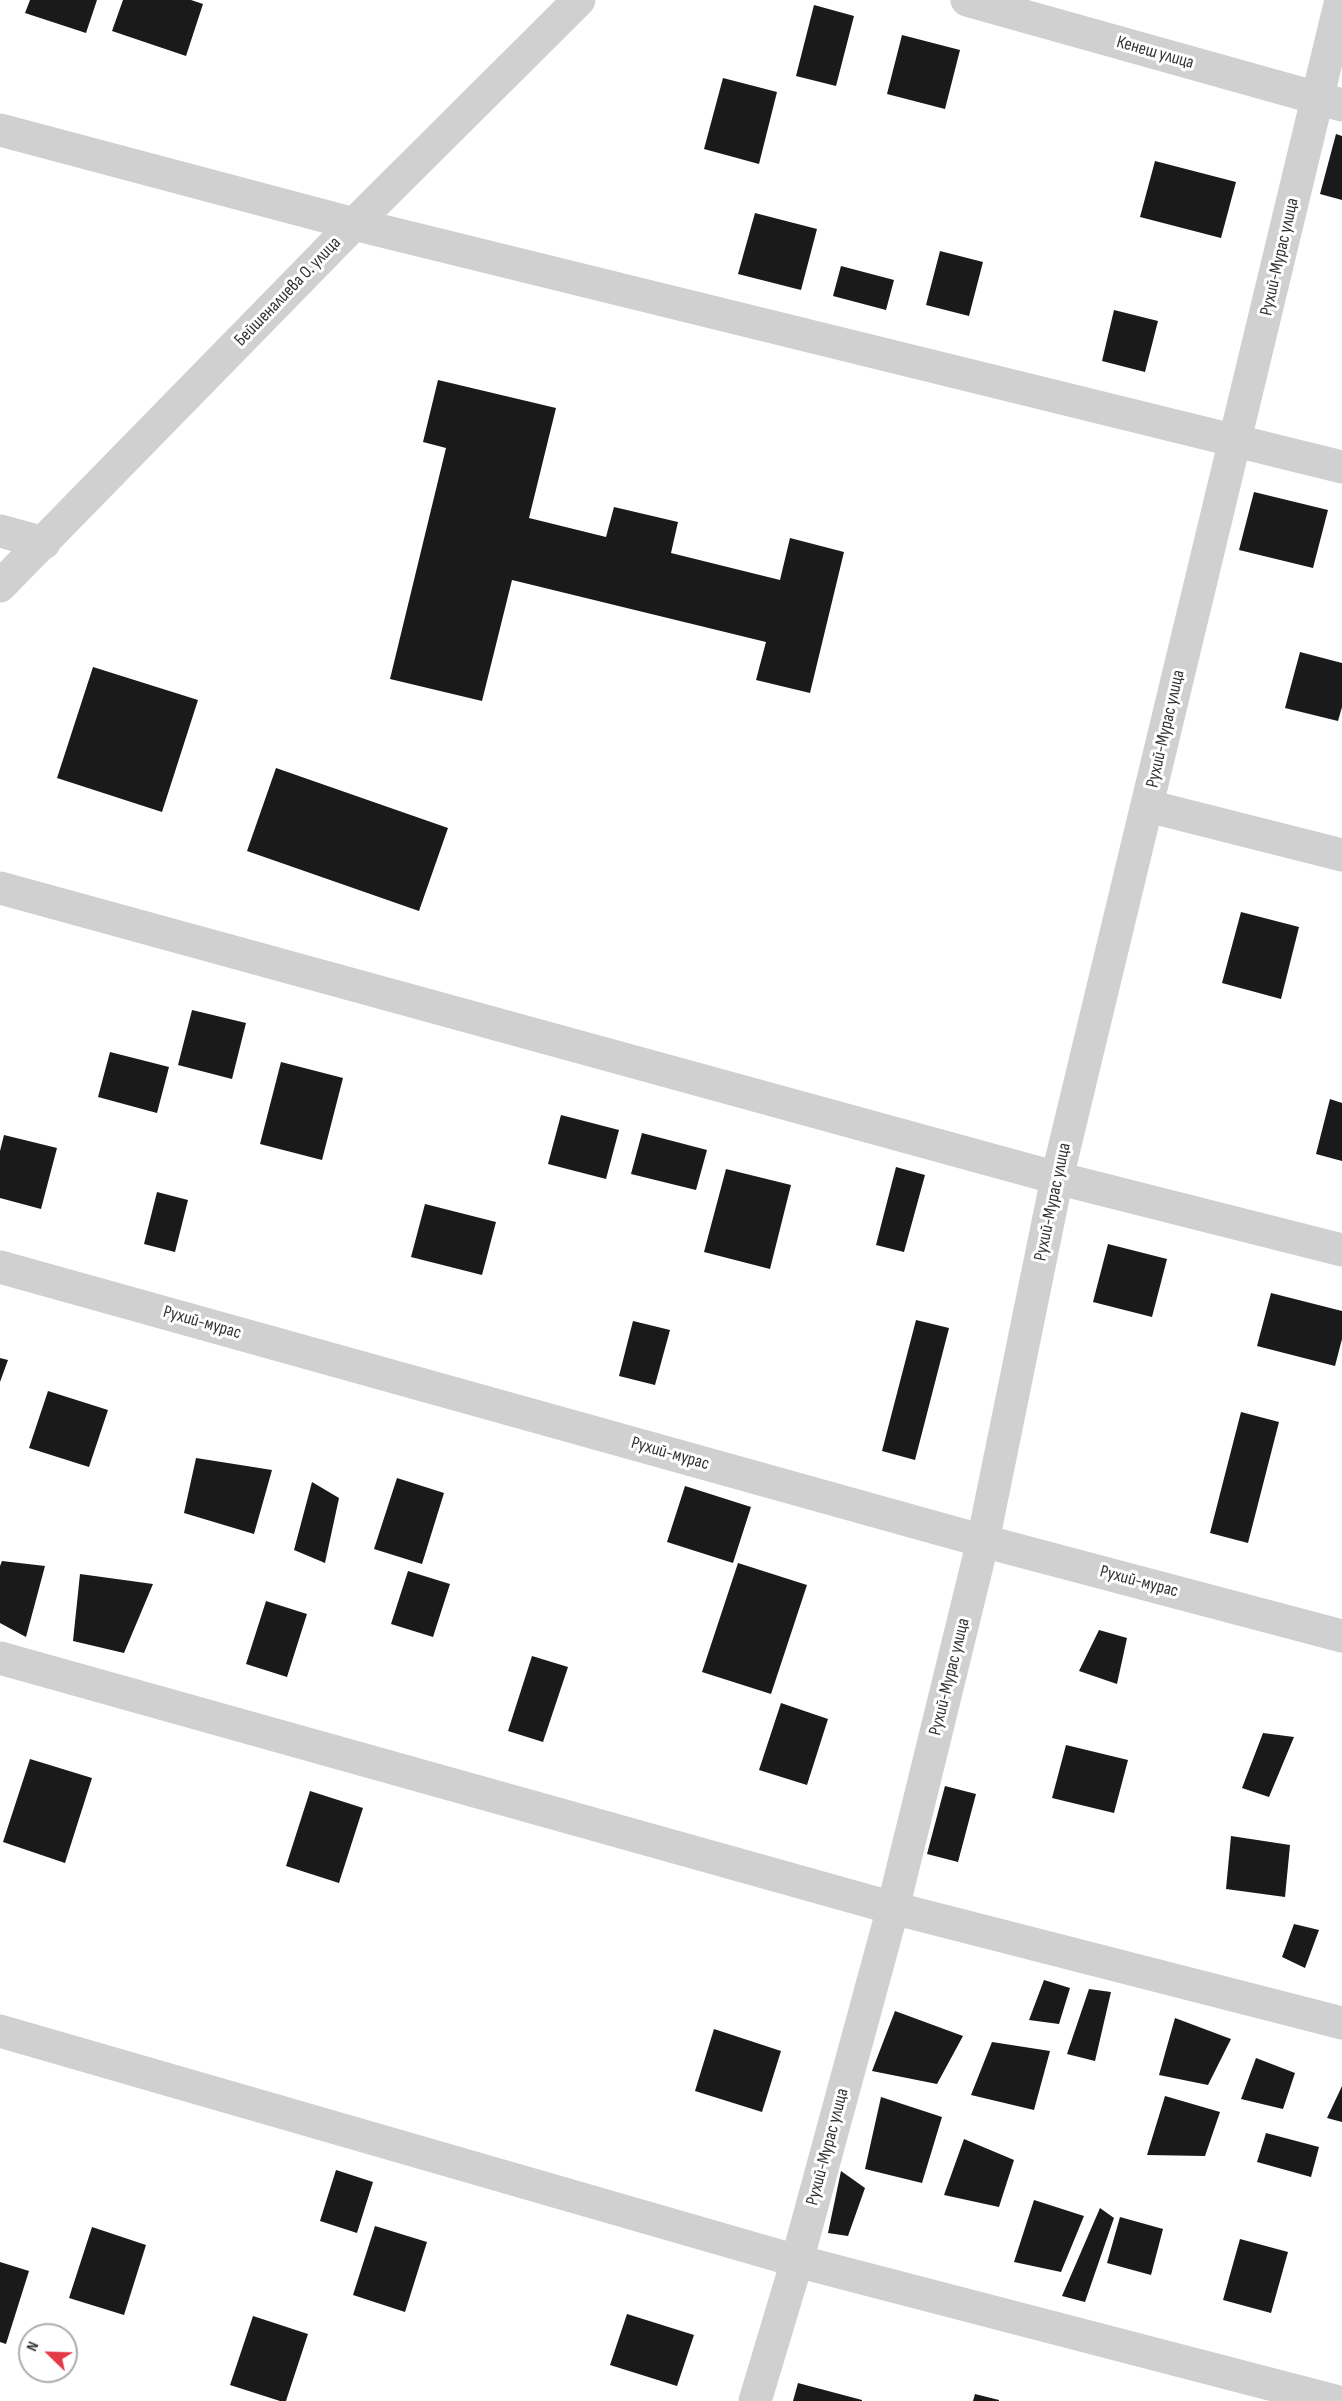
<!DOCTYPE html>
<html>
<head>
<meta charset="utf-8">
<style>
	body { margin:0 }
	#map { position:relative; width:1342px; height:2401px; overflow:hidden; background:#fff; font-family:"Sofia Sans Condensed",sans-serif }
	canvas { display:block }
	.north { position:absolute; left:18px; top:2323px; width:60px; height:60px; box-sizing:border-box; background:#fff; border:2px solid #adadad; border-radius:50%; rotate:293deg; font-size:16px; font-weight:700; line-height:24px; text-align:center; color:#333 }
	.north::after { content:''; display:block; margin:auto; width:21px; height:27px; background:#e63946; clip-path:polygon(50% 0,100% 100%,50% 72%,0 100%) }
</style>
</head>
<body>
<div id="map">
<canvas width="1342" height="2401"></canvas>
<div class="north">N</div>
</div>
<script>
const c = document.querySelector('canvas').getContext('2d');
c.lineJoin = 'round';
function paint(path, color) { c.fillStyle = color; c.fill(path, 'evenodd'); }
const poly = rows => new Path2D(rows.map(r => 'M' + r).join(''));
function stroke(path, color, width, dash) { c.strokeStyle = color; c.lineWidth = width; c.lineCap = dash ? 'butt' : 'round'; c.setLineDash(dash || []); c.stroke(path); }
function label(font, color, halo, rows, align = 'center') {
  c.font = font + ' "Sofia Sans Condensed",sans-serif'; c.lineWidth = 6; c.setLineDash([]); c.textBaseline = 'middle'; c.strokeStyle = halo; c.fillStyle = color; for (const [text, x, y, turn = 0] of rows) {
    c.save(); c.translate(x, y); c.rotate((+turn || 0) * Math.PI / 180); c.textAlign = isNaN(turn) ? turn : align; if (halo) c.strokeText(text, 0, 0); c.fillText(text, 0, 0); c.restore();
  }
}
const building = poly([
	[30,0,97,0,86,33,25,13],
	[123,0,191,0,203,4,186,56,112,31],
	[814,5,854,16,836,86,796,76],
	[902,35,960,50,945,109,887,94],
	[723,78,777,92,759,164,704,149],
	[1336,134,1342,136,1342,200,1320,194],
	[1155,161,1236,182,1221,238,1140,217],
	[755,213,817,229,801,290,738,274],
	[940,251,983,262,969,316,926,305],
	[841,266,894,280,886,310,833,296],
	[1114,310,1158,321,1145,372,1102,361],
	[438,380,556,408,529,518,606,537,614,507,678,522,671,553,780,580,790,538,844,552,810,693,756,680,766,642,512,580,482,701,390,679,446,448,423,442],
	[1254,492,1328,510,1313,568,1239,550],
	[1300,652,1342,663,1342,707,1338,721,1285,708],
	[93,667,198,700,162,812,57,778],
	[276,768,448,828,419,911,247,851],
	[1241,912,1299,927,1281,999,1222,983],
	[192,1010,246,1023,232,1079,178,1065],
	[110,1052,169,1067,157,1113,98,1097],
	[281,1062,343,1078,322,1160,260,1144],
	[1330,1099,1342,1103,1342,1161,1316,1154],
	[561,1115,619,1130,606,1179,548,1164],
	[642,1133,707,1150,696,1190,631,1174],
	[4,1135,57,1148,41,1209,0,1198,0,1151],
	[896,1167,925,1175,904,1252,876,1245],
	[726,1169,791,1185,770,1269,704,1252],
	[157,1192,188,1200,175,1252,144,1244],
	[425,1204,496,1222,482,1275,411,1257],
	[1108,1244,1167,1259,1152,1317,1093,1302],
	[1271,1293,1342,1311,1342,1339,1335,1366,1257,1346],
	[916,1320,949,1328,915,1460,882,1451],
	[633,1321,670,1330,655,1385,619,1376],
	[0,1358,8,1360,0,1382],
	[48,1391,108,1410,89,1467,29,1448],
	[1241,1412,1279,1422,1248,1543,1210,1533],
	[196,1458,272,1470,254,1534,184,1513],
	[397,1478,444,1493,422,1564,374,1549],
	[312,1482,339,1498,325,1563,294,1550],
	[685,1486,751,1507,733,1563,667,1542],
	[2,1561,45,1566,26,1637,0,1623,0,1566],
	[738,1563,807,1585,771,1694,702,1672],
	[408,1571,450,1584,433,1637,391,1624],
	[80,1574,153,1584,124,1653,73,1641],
	[266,1601,307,1614,287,1677,246,1664],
	[1099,1630,1127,1638,1117,1684,1079,1671],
	[532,1656,568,1667,543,1742,508,1731],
	[781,1703,828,1719,807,1785,759,1770],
	[1263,1733,1294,1737,1269,1797,1242,1788],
	[1066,1745,1128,1760,1114,1813,1052,1798],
	[30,1759,92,1778,65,1863,3,1842],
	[945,1786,976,1794,958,1862,927,1854],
	[310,1791,363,1808,339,1883,286,1866],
	[1231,1836,1290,1845,1285,1897,1226,1889],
	[1294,1924,1319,1930,1305,1968,1282,1957],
	[1044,1980,1070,1988,1059,2024,1029,2020],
	[1089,1989,1111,1992,1095,2061,1067,2054],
	[895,2011,963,2036,937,2084,872,2071],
	[1175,2018,1231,2039,1208,2085,1159,2075],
	[714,2029,781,2051,762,2112,695,2091],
	[992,2042,1050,2051,1034,2110,971,2095],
	[1256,2058,1295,2073,1283,2109,1241,2099],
	[1342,2086,1342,2122,1327,2118],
	[1165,2096,1220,2112,1205,2156,1147,2155],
	[881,2097,942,2117,922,2183,865,2169],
	[1266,2133,1319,2147,1311,2177,1257,2162],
	[964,2139,1014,2160,999,2207,944,2195],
	[336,2170,373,2182,357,2233,320,2221],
	[841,2171,865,2188,848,2236,828,2233],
	[1034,2200,1084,2216,1061,2272,1014,2262],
	[1100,2208,1114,2218,1085,2302,1062,2296],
	[1120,2217,1163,2229,1151,2275,1107,2263],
	[375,2226,427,2242,405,2312,353,2295],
	[92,2227,146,2245,124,2315,69,2298],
	[1240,2239,1288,2252,1271,2313,1223,2300],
	[0,2262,29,2271,6,2344,0,2342],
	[627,2314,694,2335,677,2386,610,2365],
	[253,2316,308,2334,286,2401,280,2401,230,2385],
	[798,2383,862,2400,862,2401,793,2401],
	[975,2394,999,2400,999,2401,973,2401]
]);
const minor = poly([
	[967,0,1342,105],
	[0,130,354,224,1342,467],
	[0,531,44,543],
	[0,586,354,224,579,0],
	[1148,806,1342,855],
	[0,888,1057,1178,1342,1250],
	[0,1267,983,1541,1342,1636],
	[0,1658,893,1908,1342,2023],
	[0,2031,797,2261,1335,2401],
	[755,2401,797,2261,893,1908,983,1541,1057,1178,1341,0]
]);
const streetNames = [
	["Кенеш улица",1155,53,16],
	["Рухий-Мурас улица",1280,257,-77],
	["Бейшеналиева О. улица",288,292,-46],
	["Рухий-Мурас улица",1166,729,-77],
	["Рухий-Мурас улица",1053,1202,-78],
	["Рухий-мурас",202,1323,16],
	["Рухий-мурас",670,1454,16],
	["Рухий-мурас",1139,1582,15],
	["Рухий-Мурас улица",950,1677,-76],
	["Рухий-Мурас улица",828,2147,-75]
];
paint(building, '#1a1a1a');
stroke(minor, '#d0d0d0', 33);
label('18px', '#333', '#fff', streetNames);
</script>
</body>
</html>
